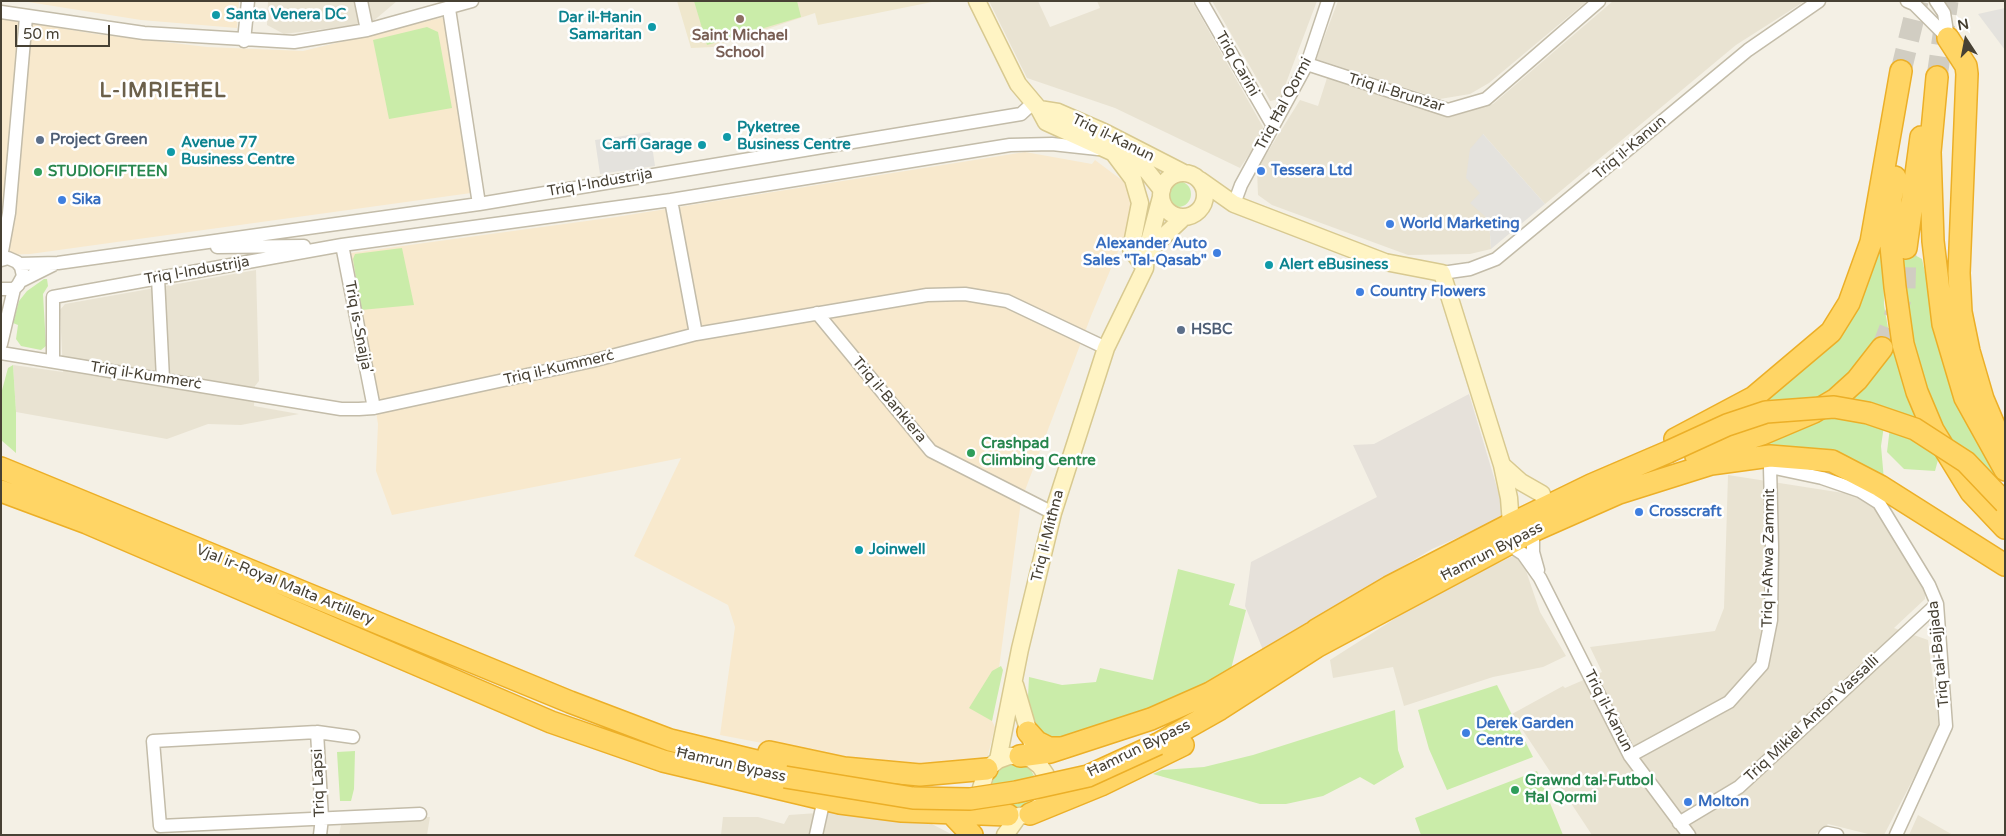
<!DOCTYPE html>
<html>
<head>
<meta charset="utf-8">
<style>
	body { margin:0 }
	#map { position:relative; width:2006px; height:836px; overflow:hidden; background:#f4f0e5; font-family:"Varela Round",sans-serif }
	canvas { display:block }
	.frame { position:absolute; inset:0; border:2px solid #474134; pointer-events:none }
	.north { position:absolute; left:1941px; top:15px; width:50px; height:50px; -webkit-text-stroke:4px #fff; paint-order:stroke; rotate:349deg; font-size:14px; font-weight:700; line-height:20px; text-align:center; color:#474134 }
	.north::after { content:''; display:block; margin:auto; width:18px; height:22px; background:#474134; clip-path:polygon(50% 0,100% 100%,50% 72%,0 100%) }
	.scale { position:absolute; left:15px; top:25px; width:95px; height:22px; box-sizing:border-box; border:2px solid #474134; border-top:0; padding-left:6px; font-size:15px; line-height:18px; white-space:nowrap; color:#474134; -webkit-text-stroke:4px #fff; paint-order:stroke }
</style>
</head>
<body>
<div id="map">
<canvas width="2006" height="836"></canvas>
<div class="frame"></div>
<div class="north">N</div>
<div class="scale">50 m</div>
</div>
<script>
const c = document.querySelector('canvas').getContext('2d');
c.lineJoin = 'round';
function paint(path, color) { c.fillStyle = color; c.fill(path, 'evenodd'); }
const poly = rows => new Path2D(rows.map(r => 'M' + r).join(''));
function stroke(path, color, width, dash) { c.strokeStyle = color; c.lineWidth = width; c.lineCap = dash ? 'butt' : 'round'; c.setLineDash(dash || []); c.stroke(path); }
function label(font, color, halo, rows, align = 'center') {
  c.font = font + ' "Varela Round",sans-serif'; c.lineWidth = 5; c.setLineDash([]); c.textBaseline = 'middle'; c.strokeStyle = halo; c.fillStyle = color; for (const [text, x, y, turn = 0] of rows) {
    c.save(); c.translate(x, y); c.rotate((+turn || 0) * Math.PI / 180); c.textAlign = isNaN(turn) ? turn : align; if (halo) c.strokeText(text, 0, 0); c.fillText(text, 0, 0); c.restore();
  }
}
const residential = poly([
	[268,1,397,1,371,23,284,34,267,25],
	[989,1,1038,1,1050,27,1100,8,1097,1,1192,1,1263,127,1261,137,1240,168,1115,108,1027,78],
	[1212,1,1317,1,1280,99,1270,101],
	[1338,1,1587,1,1489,83,1470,94,1440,99,1316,59],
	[1613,1,1805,1,1736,45,1545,204,1483,134,1481,193,1489,220,1491,249,1470,254,1408,255,1272,205,1258,195,1257,169,1300,100,1318,106,1327,78,1450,117,1493,104],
	[256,270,259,381,255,386,254,406,299,414,241,425,208,424,167,439,16,412,13,365,63,372,60,310,65,304],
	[1728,475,1869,497,1925,586,1925,599,1894,628,1928,640,1939,729,1884,835,1872,835,1828,824,1814,835,1592,835,1512,714,1563,686,1565,688,1602,672,1590,647,1715,631,1724,608],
	[1513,556,1522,559,1540,612,1566,656,1543,667,1493,677,1404,706,1393,667,1333,678,1330,660,1435,593],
	[832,812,928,822,953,835,721,835,723,817,758,817,784,824,789,815],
	[1918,815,1953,835,1909,835],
	[430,817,427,835,339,835,342,820]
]);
const commercial = poly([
	[22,1,239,1,237,28,141,20],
	[444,17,471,193,30,254,1,255,1,18,96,34,207,47,303,51],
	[1025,152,1092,164,1095,160,1127,184,1135,211,1091,316,1021,501,992,721,995,727,986,763,915,772,720,735,735,627,728,605,634,556,681,458,392,515,376,471,378,424,351,253,616,217]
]);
const industrial = poly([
	[1469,394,1504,511,1498,520,1432,549,1263,650,1245,606,1251,562,1377,497,1353,445,1374,444]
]);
const education = poly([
	[677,1,966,1,967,2,932,2,818,25,815,13,713,47,691,48]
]);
const green = poly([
	[694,1,797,1,801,17,707,45],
	[427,27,438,32,452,108,389,119,373,40],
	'1165 194a13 13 0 1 1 26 0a13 13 0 1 1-26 0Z',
	[1883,205,1884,305,1891,345,1923,423,1756,406,1828,344],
	[1898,246,1922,259,1943,352,1959,405,1992,470,2004,488,1945,436,1924,392,1910,343],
	[402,248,414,305,361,310,353,259,355,254],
	[44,279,47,279,48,286,43,294,46,346,41,350,21,346,16,339,18,325,13,323,19,301,27,291],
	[13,365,16,412,16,453,1,440,1,394,8,368],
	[1831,414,1884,426,1881,446,1884,480,1731,451],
	[1890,427,1932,447,1938,460,1935,471,1904,469,1887,452],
	[1178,569,1235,584,1229,605,1246,610,1231,669,1192,698,1053,741,1038,731,1031,717,1028,697,1029,677,1062,685,1096,682,1100,668,1153,680],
	[1001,666,1003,670,992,721,969,708,992,671],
	[1497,685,1533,757,1447,790,1429,749,1418,710],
	[1395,710,1398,750,1404,767,1374,785,1360,777,1323,796,1286,804,1260,804,1153,774,1162,770,1204,767,1253,755],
	[355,751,354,789,351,801,340,801,337,752],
	'990 785a23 23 0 1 1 46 0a23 23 0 1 1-46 0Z',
	[1537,771,1563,835,1421,835,1415,818]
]);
const parking = poly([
	[2005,8,2005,50,1978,14],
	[650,132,655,166,600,174,595,140],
	[1483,134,1545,204,1491,249,1489,220,1470,203,1480,193,1466,178,1470,149]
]);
const highwayTunnel = poly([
	[1901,71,1918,1],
	[1937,77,1948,1],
	[1882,348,1905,289,1906,248]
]);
const street = poly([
	[361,1,367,30],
	[1201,1,1273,126],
	[1907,1,1914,4,1948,38],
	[1936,1,1944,13,1948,38],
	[449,9,479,204],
	[1,12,144,33,294,42,367,30,472,1],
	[244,41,248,1],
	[1307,64,1448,110,1486,99,1599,1],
	[671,200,696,334],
	[1234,204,1241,185,1307,64,1328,1],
	[342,245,374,408],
	[217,247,304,246],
	[1,257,9,213,26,17],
	[1,260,8,258,17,262,21,267,23,276,18,285,14,289,1,289],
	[19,264,58,263,479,204,1021,114,1034,102],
	[1442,273,1470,269,1496,259,1748,50,1819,1],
	[158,278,163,379],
	[21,281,53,265],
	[817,313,931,451,1053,513],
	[1,344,14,289],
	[1,353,341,409,359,409,374,408,592,361,696,334,927,295,965,294,1007,301,1106,348],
	[53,361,53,297,342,245,671,200,1010,145,1052,144,1098,149],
	[1533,531,1533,552,1538,570],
	[1508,544,1523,554,1540,578,1630,756,1689,835],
	[317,732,322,818,320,835],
	[353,737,317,732,153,741,160,826,420,814],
	[1630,756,1729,702,1762,665,1771,620,1772,547,1770,467,1822,478,1860,491,1879,503,1929,585,1937,604,1946,726,1896,835],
	[1679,823,1739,787,1937,604],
	[816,835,824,799],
	[1825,835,1827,833,1837,835]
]);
const secondary = poly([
	[977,1,1018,84,1039,109,1046,122,1136,163,1147,171,1162,190],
	[1039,109,1058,112,1104,132,1184,173],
	[1115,155,1133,179,1140,203,1131,249,1145,268],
	'1161 195a22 22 0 1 1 44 0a22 22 0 1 1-44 0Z',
	[1200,180,1234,204,1385,262,1442,273,1502,465,1509,498,1511,524],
	[1146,253,1184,217],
	[1502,465,1521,482,1542,494],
	[1015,685,1032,743],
	[1009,756,1020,756,1031,759,1040,766,1046,775,1048,786,1045,798,1039,807,1026,815,1013,817,993,811,985,801,981,788,987,769,998,760,1009,756],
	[998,760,1020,649,1053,513,1106,348,1145,268,1146,253,1161,197],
	[1005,835,1018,817]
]);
const highway = poly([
	[1948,38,1966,66,1967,74,1959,273,1961,312,1969,351,1983,399,2005,451],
	[1937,77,1930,152,1933,241,1943,324,1965,398,2005,470],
	[1895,177,1891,199,1891,246,1895,287,1903,344,1917,392,1933,430,1971,492,2005,528],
	[1906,248,1921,137],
	[1675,439,1754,397,1831,332,1849,303,1871,242,1901,71],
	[1696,456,1762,434,1814,412,1836,399,1857,380,1882,348],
	[1,468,570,702,670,740,785,768],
	[1,491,87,523,551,722,663,761,840,803,902,811,1008,815],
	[1316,630,1389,587,1511,524,1591,485,1668,452],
	[1028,732,1037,742,1049,748,1060,748],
	[1158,744,1220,709,1318,646,1533,531,1619,493,1711,464,1770,456,1832,461,1880,486,2005,565],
	[769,752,844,768,920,775,987,769],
	[1020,756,1050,752,1151,719,1210,693,1312,633],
	[952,814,972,835],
	[1030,814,1101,785,1183,745]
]);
const highwayBridge = poly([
	[1668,452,1727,425,1766,412,1834,407,1868,413,1915,429,1966,462,2005,503],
	[785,777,913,798,970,799,1016,792,1088,776,1158,744]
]);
const markers = [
	[216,15,5,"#0f9aa8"],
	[740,19,5,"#8d6e63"],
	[652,27,5,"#0f9aa8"],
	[727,137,5,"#0f9aa8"],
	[40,140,5,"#5c6f8a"],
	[702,145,5,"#0f9aa8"],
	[171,152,5,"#0f9aa8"],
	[1261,171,5,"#3f7fe0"],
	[38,172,5,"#2e9e5b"],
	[62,200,5,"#3f7fe0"],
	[1390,224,5,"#3f7fe0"],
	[1217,253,5,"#3f7fe0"],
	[1269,265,5,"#0f9aa8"],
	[1360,292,5,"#3f7fe0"],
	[1181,330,5,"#5c6f8a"],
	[971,453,5,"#2e9e5b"],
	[1639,512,5,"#3f7fe0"],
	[859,550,5,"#0f9aa8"],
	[1466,733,5,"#3f7fe0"],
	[1515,790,5,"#2e9e5b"],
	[1688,802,5,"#3f7fe0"]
];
const cultureNames = [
	["Santa Venera DC",226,15],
	["Dar il-Ħanin",642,18,"right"],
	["Samaritan",642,35,"right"],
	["Pyketree",737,128],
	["Business Centre",737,145],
	["Avenue 77",181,143],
	["Business Centre",181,160],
	["Carfi Garage",692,145,"right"],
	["Alert eBusiness",1279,265],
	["Joinwell",869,550]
];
const educationNames = [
	["Saint Michael",740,36],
	["School",740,53]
];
const streetNames = [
	["Triq Carini",1237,64,60],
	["Triq il-Brunżar",1396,93,17],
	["Triq Ħal Qormi",1284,104,-62],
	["Triq il-Kanun",1113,138,26],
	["Triq il-Kanun",1630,148,-40],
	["Triq l-Industrija",600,183,-10],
	["Triq l-Industrija",197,271,-10],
	["Triq is-Snajja'",358,327,79],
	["Triq il-Kummerċ",559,368,-13],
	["Triq il-Kummerċ",146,376,9],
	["Triq il-Bankiera",889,400,50],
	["Triq il-Mitħna",1048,536,-76],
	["Ħamrun Bypass",1492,552,-27],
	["Triq l-Aħwa Zammit",1769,558,-89],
	["Vjal ir-Royal Malta Artillery",285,585,22],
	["Triq tal-Bajjada",1939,654,-96],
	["Triq il-Kanun",1608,711,63],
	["Triq Mikiel Anton Vassalli",1812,719,-43],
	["Ħamrun Bypass",1139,749,-26],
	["Ħamrun Bypass",731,765,13],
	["Triq Lapsi",319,783,-92]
];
const serviceNames = [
	["Project Green",50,140],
	["HSBC",1191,330]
];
const shopNames = [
	["Tessera Ltd",1271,171],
	["Sika",72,200],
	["World Marketing",1400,224],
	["Alexander Auto",1207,244,"right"],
	["Sales \"Tal-Qasab\"",1207,261,"right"],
	["Country Flowers",1370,292],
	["Crosscraft",1649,512],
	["Derek Garden",1476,724],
	["Centre",1476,741],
	["Molton",1698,802]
];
const leisureNames = [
	["STUDIOFIFTEEN",48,172],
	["Crashpad",981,444],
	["Climbing Centre",981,461],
	["Grawnd tal-Futbol",1525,781],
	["Ħal Qormi",1525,798]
];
const districtNames = [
	["L-IMRIEĦEL",163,92]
];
paint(residential, '#e9e3d2');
paint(commercial, '#f8e9cd');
paint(industrial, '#e6e1da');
paint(education, '#efe7cd');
paint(green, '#caeca9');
paint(parking, '#e4e2dd');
stroke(highwayTunnel, '#d1cdc2', 21, [21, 11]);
stroke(street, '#c3bca9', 15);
stroke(secondary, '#d8c990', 19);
stroke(highway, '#ecaf27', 24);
stroke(street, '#fff', 12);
stroke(secondary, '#fff4c4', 16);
stroke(highway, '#ffd565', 21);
stroke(highwayBridge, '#ecaf27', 24, []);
stroke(highwayBridge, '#ffd565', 21);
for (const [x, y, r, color] of markers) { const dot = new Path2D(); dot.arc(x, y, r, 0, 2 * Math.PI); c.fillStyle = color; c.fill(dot); stroke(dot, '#fff', 2); }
label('bold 15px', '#0d838f', '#fff', cultureNames, 'left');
label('bold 15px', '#785e54', '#fff', educationNames);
label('15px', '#474134', '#fff', streetNames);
label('bold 15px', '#4e5e75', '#fff', serviceNames, 'left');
label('bold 15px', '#366cbe', '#fff', shopNames, 'left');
label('bold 15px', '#27864d', '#fff', leisureNames, 'left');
c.letterSpacing = '1px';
label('bold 20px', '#6b604a', '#fff', districtNames);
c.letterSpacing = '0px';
</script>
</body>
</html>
